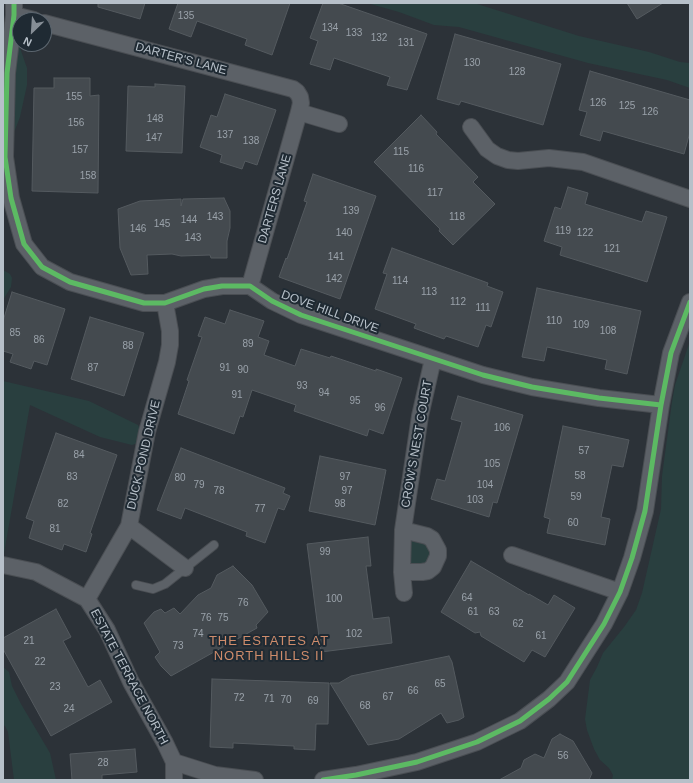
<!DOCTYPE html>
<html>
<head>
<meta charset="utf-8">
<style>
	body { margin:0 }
	#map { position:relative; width:693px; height:783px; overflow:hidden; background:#2c3238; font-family:Helvetica,sans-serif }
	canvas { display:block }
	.frame { position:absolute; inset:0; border:4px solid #b7c0c9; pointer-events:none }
	.north { position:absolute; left:12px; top:12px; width:40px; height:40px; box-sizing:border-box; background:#1f2a33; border:1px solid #5c666f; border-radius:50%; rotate:205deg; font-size:11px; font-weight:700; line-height:16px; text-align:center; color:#b7c0c9 }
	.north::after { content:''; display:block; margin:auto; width:14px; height:18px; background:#868e96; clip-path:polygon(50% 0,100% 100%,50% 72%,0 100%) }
</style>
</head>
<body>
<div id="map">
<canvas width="693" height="783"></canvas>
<div class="frame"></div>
<div class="north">N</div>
</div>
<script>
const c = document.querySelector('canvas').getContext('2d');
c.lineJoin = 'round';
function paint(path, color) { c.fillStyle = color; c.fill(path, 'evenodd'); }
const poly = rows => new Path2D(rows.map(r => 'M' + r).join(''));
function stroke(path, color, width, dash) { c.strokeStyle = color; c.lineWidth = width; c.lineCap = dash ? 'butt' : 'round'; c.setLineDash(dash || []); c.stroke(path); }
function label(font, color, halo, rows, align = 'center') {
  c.font = font + ' Helvetica,sans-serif'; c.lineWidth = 4; c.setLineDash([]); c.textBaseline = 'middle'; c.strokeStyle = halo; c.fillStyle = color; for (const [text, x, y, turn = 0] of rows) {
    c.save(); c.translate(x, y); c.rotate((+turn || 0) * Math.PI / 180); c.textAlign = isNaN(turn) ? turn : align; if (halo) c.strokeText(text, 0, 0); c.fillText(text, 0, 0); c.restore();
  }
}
const green = poly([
	[367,3,474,3,579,36,649,52,680,62,690,63,690,88,667,80,588,63,459,27,434,25,399,12],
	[14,43,20,48,27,68,27,85,20,117,15,130,9,136],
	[3,270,10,274,12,278,11,287,3,300],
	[690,341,690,780,612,780,613,775,609,768,600,760,594,749,587,730,585,719,590,680,597,667,603,653,624,627,636,610,642,593,661,509,662,476,672,402,675,385],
	[3,381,89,401,138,425,140,429,138,443,132,445,100,437,30,405,3,559],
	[405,533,426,537,435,561,404,570],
	[3,667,9,672,12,686,21,704,50,753,56,780,14,780,8,732,5,726,3,725]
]);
const building = poly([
	[98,3,145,3,140,19,98,7,98,3],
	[178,3,290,3,272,55,245,45,247,39,197,21,191,37,169,29,178,3],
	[323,3,338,3,427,34,407,90,387,85,390,77,334,58,330,70,310,64,318,41,310,38,323,3],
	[627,3,663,3,637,19,627,3],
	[455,34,561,64,543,125,461,101,459,105,437,99,455,34],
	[590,71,690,100,690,132,684,154,603,131,600,141,580,135,587,112,579,110,590,71],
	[54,78,90,78,90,96,99,95,98,193,32,191,34,88,54,88,54,78],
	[155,84,185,86,182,153,126,151,128,86,155,87,155,84],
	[225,94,276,110,257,165,245,161,242,169,220,162,222,155,200,147,211,115,217,117,225,94],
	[421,115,437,132,436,134,478,177,473,182,495,204,453,245,439,231,440,229,374,162,421,115],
	[313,174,376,196,340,299,279,277,286,258,287,259,307,202,304,201,313,174],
	[568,187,588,193,585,204,642,222,646,211,667,217,647,282,560,255,562,247,544,241,555,207,561,209,568,187],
	[224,198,230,211,230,228,227,241,227,258,211,258,210,255,181,256,172,254,147,255,148,274,131,275,120,248,118,209,140,201,181,199,181,206,183,199,224,198],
	[392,248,488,283,487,286,503,292,491,327,486,325,478,347,446,336,444,339,414,328,416,324,375,309,387,274,383,273,392,248],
	[537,288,641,311,627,374,605,369,607,360,547,347,544,361,522,357,537,288],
	[12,292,65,309,47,365,34,361,31,369,10,362,13,354,3,351,3,321,12,292],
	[230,310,264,321,258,337,269,341,264,355,295,366,301,349,330,358,331,356,376,371,376,369,402,378,383,434,369,429,367,436,294,411,296,405,252,390,243,417,240,416,234,434,178,414,189,381,187,380,202,337,198,336,205,317,225,324,230,310],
	[90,317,144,333,124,396,71,379,90,317],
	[458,396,523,415,497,503,493,502,489,517,431,499,437,479,445,481,462,422,451,419,458,396],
	[563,426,629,440,623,467,612,465,601,517,610,519,605,545,547,533,550,519,544,517,563,426],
	[56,433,117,455,90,533,92,534,86,552,64,544,62,550,29,538,34,521,26,518,56,433],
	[181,448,285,488,283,493,290,496,284,510,278,508,265,543,246,536,247,532,185,508,181,519,157,510,181,448],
	[320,456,386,470,375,525,309,511,320,456],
	[368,537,371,566,366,566,373,619,389,617,392,643,321,652,307,544,368,537],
	[471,561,529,595,529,594,548,605,554,595,575,608,545,657,532,650,524,662,481,636,480,632,475,633,441,612,471,561],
	[233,566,252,585,268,612,256,625,257,628,171,676,161,666,155,657,160,652,144,623,154,612,161,609,165,613,174,608,180,614,198,595,211,588,217,575,233,566],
	[56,609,71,637,63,641,88,687,100,680,112,702,51,736,3,649,3,638,56,609],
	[449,656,452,662,464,717,459,720,447,723,441,713,399,739,368,745,330,683,339,683,351,676,449,656],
	[212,679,329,683,328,724,316,724,315,750,294,749,294,746,233,743,233,748,210,747,212,679],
	[560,734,573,741,592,773,589,780,499,780,521,768,524,760,535,754,544,758,552,739,560,734],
	[135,749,137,772,102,775,102,780,72,780,70,754,135,749]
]);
const lane = poly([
	[136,585,153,589,165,584,214,545]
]);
const street = poly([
	[14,3,14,15,7,73,5,157,11,198,24,244,42,267,70,282,144,303,165,303,204,289,222,286,250,286,272,301,301,315,483,375,532,387,599,398,661,405],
	[14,15,34,20],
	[44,23,293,89,297,92,300,97,301,103,299,112,250,286],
	[299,112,339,124],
	[471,127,487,149,497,156,508,160,518,161,549,158,583,162,690,199],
	[129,526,185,568],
	[512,555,620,592],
	[3,565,36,572,87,599,107,630,131,682,165,743,174,762,215,775,255,780],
	[402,572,422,572,428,571,433,567,438,556,438,550,432,539,427,536,403,530],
	[404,593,402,572,403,530,420,416,433,359],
	[87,599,129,526,147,432,167,362,170,345,170,331,165,303],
	[174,762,174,780],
	[323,780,356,775,417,762,477,742,520,721,549,699,567,682,604,624,620,592,632,558,645,511,661,405,671,353,690,302]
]);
const cycleway = poly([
	[14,3,14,15,7,73,5,157,11,198,24,244,42,267,70,282,144,303,165,303,204,289,222,286,250,286,272,301,301,315,483,375,532,387,599,398,661,405],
	[323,780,356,775,417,762,477,742,520,721,549,699,567,682,604,624,620,592,632,558,645,511,661,405,671,353,690,302]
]);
const numberNames = [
	["135",186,16],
	["134",330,28],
	["133",354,33],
	["132",379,38],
	["131",406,43],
	["130",472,63],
	["128",517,72],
	["155",74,97],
	["126",598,103],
	["125",627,106],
	["126",650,112],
	["148",155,119],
	["156",76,123],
	["137",225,135],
	["147",154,138],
	["138",251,141],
	["157",80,150],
	["115",401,152],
	["116",416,169],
	["158",88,176],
	["117",435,193],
	["139",351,211],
	["143",215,217],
	["118",457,217],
	["144",189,220],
	["145",162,224],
	["146",138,229],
	["119",563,231],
	["140",344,233],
	["122",585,233],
	["143",193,238],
	["121",612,249],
	["141",336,257],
	["142",334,279],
	["114",400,281],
	["113",429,292],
	["112",458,302],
	["111",483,308],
	["110",554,321],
	["109",581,325],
	["108",608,331],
	["85",15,333],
	["86",39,340],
	["89",248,344],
	["88",128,346],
	["87",93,368],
	["91",225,368],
	["90",243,370],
	["93",302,386],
	["94",324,393],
	["91",237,395],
	["95",355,401],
	["96",380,408],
	["106",502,428],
	["57",584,451],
	["84",79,455],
	["105",492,464],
	["58",580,476],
	["83",72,477],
	["97",345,477],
	["80",180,478],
	["79",199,485],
	["104",485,485],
	["78",219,491],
	["97",347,491],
	["59",576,497],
	["103",475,500],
	["82",63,504],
	["98",340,504],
	["77",260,509],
	["60",573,523],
	["81",55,529],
	["99",325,552],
	["64",467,598],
	["100",334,599],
	["76",243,603],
	["61",473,612],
	["63",494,612],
	["76",206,618],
	["75",223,618],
	["62",518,624],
	["74",198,634],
	["102",354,634],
	["61",541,636],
	["21",29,641],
	["73",178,646],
	["22",40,662],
	["65",440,684],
	["23",55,687],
	["66",413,691],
	["67",388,697],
	["72",239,698],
	["71",269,699],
	["70",286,700],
	["69",313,701],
	["68",365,706],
	["24",69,709],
	["56",563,756],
	["28",103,763]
];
const streetNames = [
	["DARTER'S LANE",181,59,15],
	["DARTERS LANE",275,199,-74],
	["DOVE HILL DRIVE",330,312,20],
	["CROW'S NEST COURT",417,444,-80],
	["DUCK POND DRIVE",144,455,-77],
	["ESTATE TERRACE NORTH",129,677,62]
];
const neighbourhoodNames = [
	["THE ESTATES AT",269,641],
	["NORTH HILLS II",269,656]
];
paint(green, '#293f3f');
paint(building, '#444a4f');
stroke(building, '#545a5f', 1);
stroke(lane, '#4a4e53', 10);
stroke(street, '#4a4e53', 18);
stroke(lane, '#5c6167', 8);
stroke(street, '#5c6167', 16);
stroke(cycleway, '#5cba63', 5);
label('10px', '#9aa2aa', null, numberNames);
label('12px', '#b7c0c9', '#1f2a33', streetNames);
c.letterSpacing = '1px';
label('13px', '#cf8c6b', '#1f2a33', neighbourhoodNames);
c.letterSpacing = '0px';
</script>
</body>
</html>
